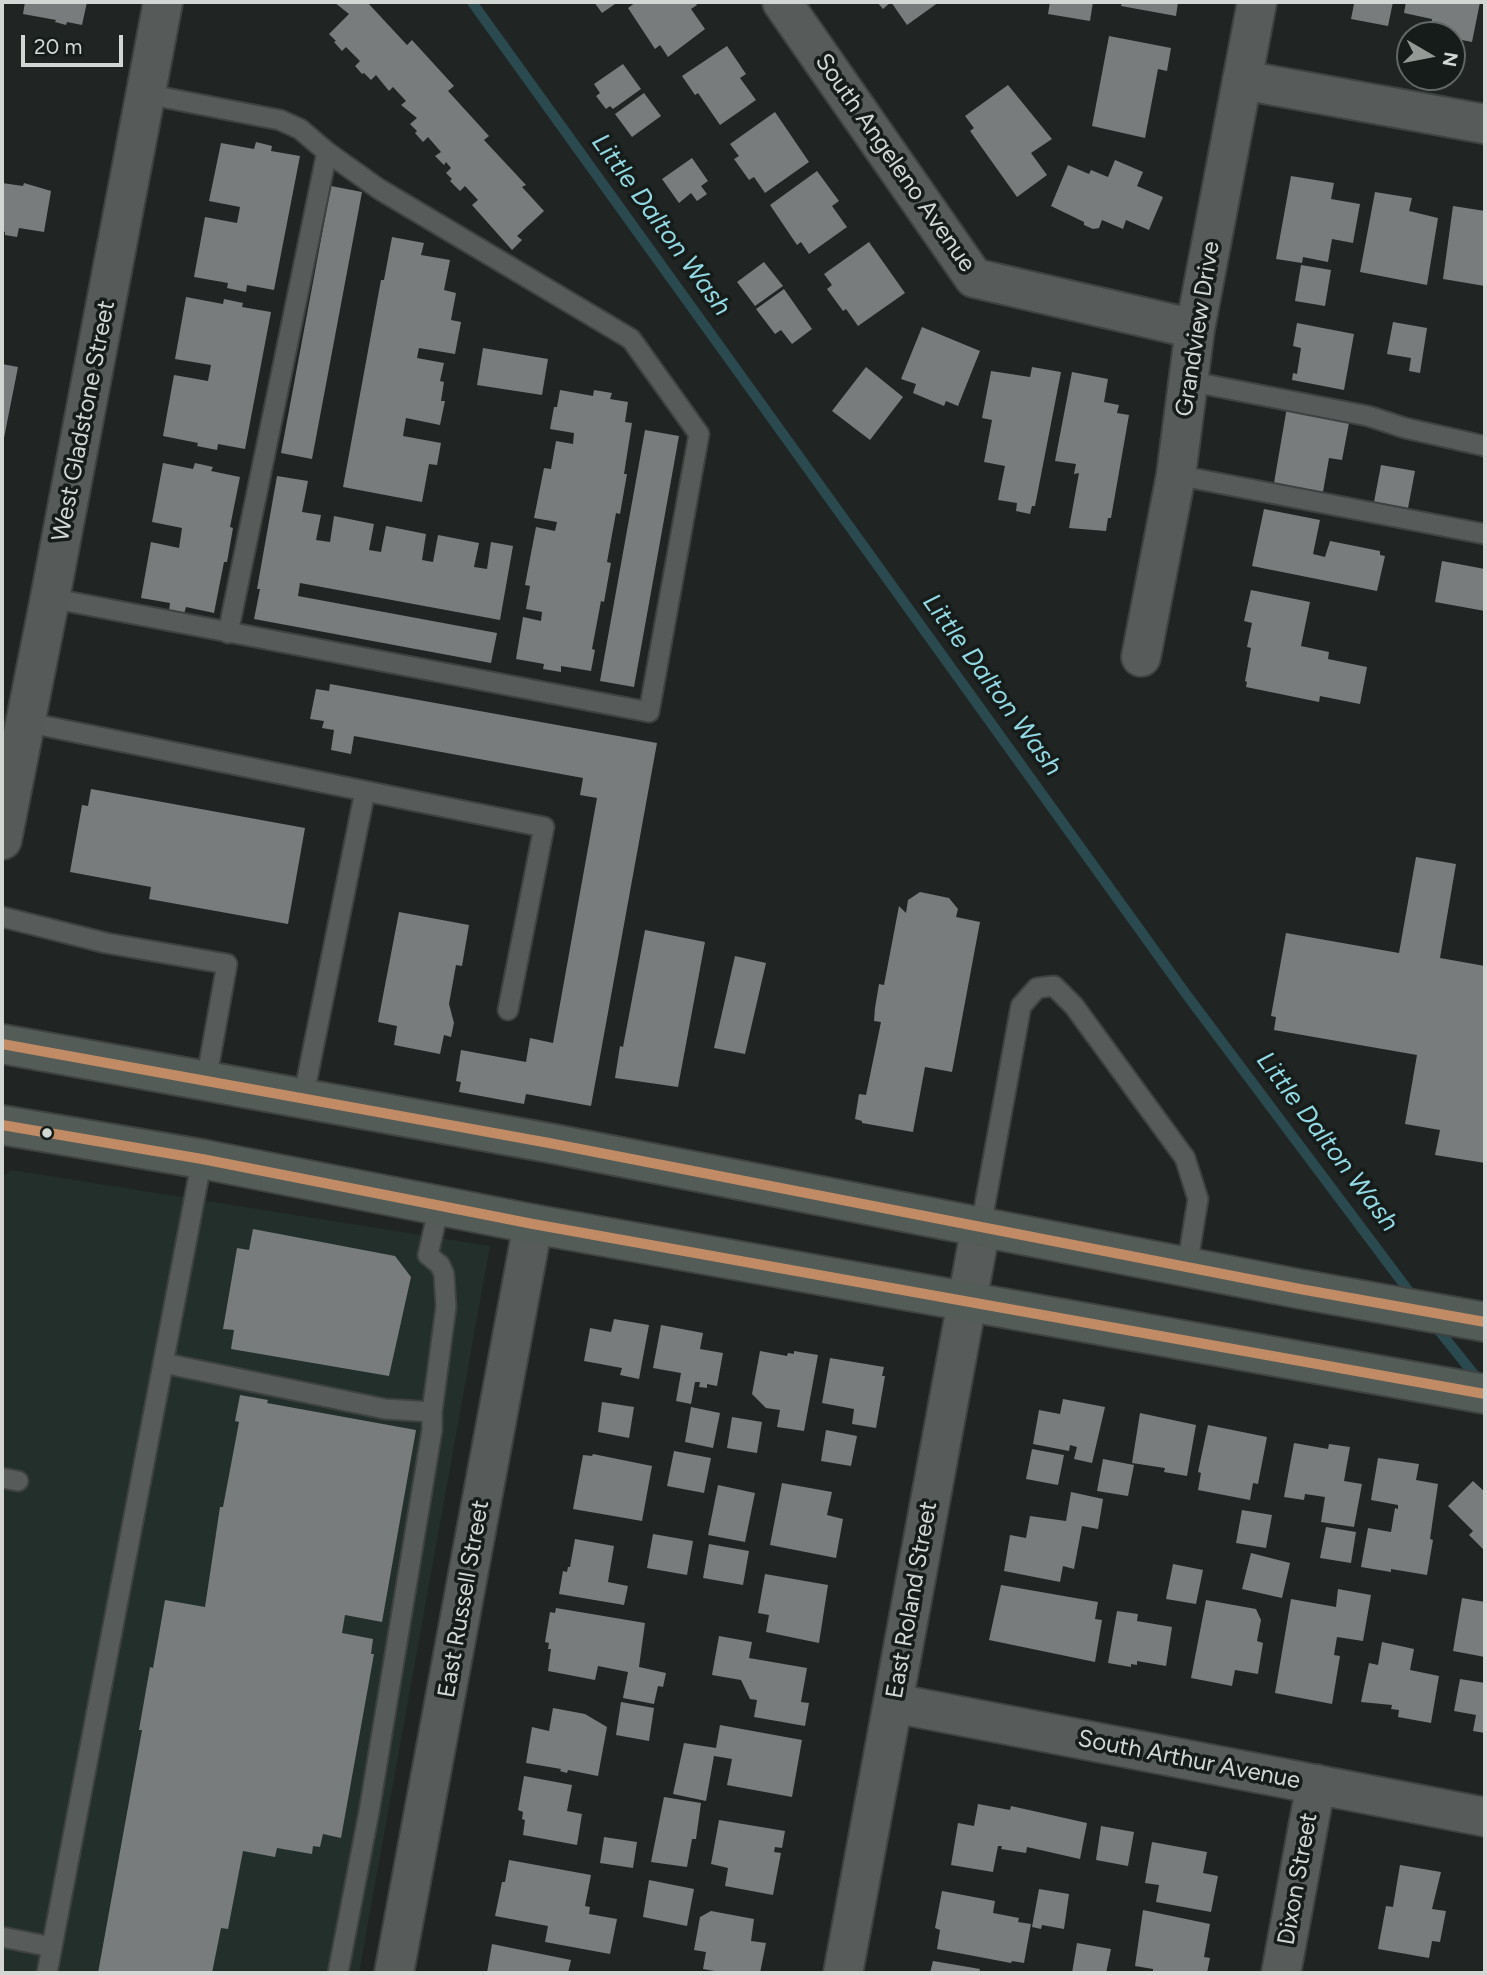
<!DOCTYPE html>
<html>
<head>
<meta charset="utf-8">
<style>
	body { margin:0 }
	#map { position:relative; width:1487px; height:1975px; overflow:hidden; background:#202523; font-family:Figtree,sans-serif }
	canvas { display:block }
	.frame { position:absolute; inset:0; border:4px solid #d2d7d4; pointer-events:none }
	.north { position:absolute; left:1396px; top:21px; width:70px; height:70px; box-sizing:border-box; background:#151c19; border:2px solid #616764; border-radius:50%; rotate:100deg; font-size:19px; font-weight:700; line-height:28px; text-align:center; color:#d2d7d4 }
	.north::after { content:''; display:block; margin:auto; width:24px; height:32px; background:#949996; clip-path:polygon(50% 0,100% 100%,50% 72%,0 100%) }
	.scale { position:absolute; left:21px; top:35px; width:102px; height:32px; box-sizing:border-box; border:4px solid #d2d7d4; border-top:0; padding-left:9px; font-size:21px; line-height:24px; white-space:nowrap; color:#d2d7d4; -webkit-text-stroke:5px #151c19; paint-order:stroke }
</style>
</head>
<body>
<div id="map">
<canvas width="1487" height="1975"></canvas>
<div class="frame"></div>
<div class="north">N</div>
<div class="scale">20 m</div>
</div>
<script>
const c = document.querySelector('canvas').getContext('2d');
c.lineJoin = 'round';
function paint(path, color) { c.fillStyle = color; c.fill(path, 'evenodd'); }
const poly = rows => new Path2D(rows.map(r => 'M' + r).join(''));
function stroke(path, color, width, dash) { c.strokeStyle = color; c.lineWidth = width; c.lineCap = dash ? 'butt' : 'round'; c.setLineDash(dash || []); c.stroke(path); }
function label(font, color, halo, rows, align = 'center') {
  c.font = font + ' Figtree,sans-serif'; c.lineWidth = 7; c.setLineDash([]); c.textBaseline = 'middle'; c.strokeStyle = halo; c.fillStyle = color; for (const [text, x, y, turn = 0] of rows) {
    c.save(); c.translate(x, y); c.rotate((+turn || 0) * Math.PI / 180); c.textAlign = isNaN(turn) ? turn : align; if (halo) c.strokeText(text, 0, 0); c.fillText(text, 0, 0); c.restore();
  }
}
const built = poly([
	[11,1170,490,1246,359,1973,2,1973,2,1178]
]);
const stream = poly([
	[472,2,1186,994,1414,1298],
	[1432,1322,1481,1383]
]);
const building = poly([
	[25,2,87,2,82,25,67,22,66,25,55,22,56,20,23,14],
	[334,2,367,2,407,45,412,40,454,86,448,91,489,136,484,140,526,185,522,187,544,211,517,236,522,240,512,250,472,205,478,200,465,186,460,191,450,181,452,179,446,173,451,168,446,162,444,165,435,156,441,152,428,137,423,142,415,133,417,131,410,124,417,118,401,105,406,101,393,87,389,91,376,75,371,80,364,73,362,74,355,66,360,61,346,47,342,51,334,42,336,41,329,34,349,14],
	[594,2,618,2,602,13],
	[636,2,695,2,697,5,691,9,705,29,668,57,660,45,655,49,628,8],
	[877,2,939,2,907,25,891,2,883,9],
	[1050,2,1093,2,1090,21,1048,14],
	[1122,2,1178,2,1176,16,1121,6],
	[1348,2,1393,2,1388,26,1351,19,1354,4],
	[1406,2,1480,2,1472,42,1452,38,1452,35,1430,34,1432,19,1404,13],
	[1109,36,1171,48,1167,71,1158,69,1145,138,1092,126],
	[727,46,746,74,740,78,756,100,720,125,698,93,695,95,682,76],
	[623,64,641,89,613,109,610,106,606,109,596,96,600,93,594,84],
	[1008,85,1052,139,1031,153,1047,175,1017,197,970,131,974,128,965,116],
	[644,93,661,116,632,137,615,114],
	[775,112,809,162,765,193,754,177,749,180,734,159,739,156,730,144],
	[256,142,272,146,271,151,300,156,274,290,247,285,246,292,227,288,228,283,194,277,205,217,237,223,240,207,209,201,221,143,254,149],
	[692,158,708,181,701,186,707,194,697,201,691,193,679,203,662,179],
	[1115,160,1143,172,1137,186,1163,197,1149,230,1126,220,1123,229,1102,220,1099,228,1093,229,1084,225,1084,222,1051,206,1068,165,1089,174,1091,170,1108,177],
	[817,171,839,201,832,206,847,227,809,254,801,242,797,245,770,205],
	[1291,176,1334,183,1331,199,1360,204,1353,243,1332,239,1328,262,1303,257,1302,263,1276,259],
	[2,183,23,186,24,183,51,191,44,232,19,228,17,237,5,235,5,232,2,231],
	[331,186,362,192,312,459,281,453],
	[1375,192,1412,198,1409,211,1438,218,1427,285,1360,272],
	[1453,206,1485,211,1485,286,1443,279],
	[392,237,424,243,421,255,450,260,444,290,456,293,451,320,461,322,455,354,419,348,417,358,444,363,440,381,444,382,441,401,445,401,440,425,406,418,403,436,441,443,437,465,429,464,422,502,343,487,381,280,384,280],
	[869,242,905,293,858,326,846,309,843,311,827,289,832,285,824,274],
	[764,262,783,286,755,306,737,282],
	[1301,265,1331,270,1325,306,1295,301],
	[784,289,812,329,792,344,781,330,775,334,756,309],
	[186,297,223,304,224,299,243,303,242,307,271,312,245,449,218,444,217,450,197,446,198,443,163,436,174,375,208,381,211,365,175,359],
	[1393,322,1427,328,1420,373,1409,371,1411,358,1387,354],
	[1297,323,1354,334,1344,390,1292,380,1293,373,1297,374,1301,348,1293,346],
	[922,327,980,351,958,406,946,401,944,406,913,393,916,384,901,379],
	[483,348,548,359,542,395,477,385],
	[2,364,18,367,3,443,2,443],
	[866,367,903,397,870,440,832,411],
	[1032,367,1061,372,1035,506,1032,506,1030,514,1016,511,1017,503,998,500,1005,466,984,462,992,420,982,418,991,371,1030,377],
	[1072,372,1108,379,1104,402,1119,405,1117,413,1129,415,1111,518,1108,518,1106,531,1069,528,1079,473,1074,474,1076,464,1055,461],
	[560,390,593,396,594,390,612,393,610,399,628,402,625,422,632,423,624,474,627,474,620,514,616,513,607,562,611,563,604,602,601,601,592,649,595,650,591,671,561,666,561,672,543,669,544,664,516,659,523,617,541,621,542,612,526,609,530,586,525,585,536,527,555,531,557,522,534,518,544,468,551,469,556,441,573,444,574,433,550,429,554,407,557,407],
	[1287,407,1338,416,1337,421,1349,423,1342,460,1329,458,1323,492,1274,483],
	[645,430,679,436,634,687,600,681],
	[163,463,193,469,195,463,213,467,211,471,240,477,230,527,233,528,227,562,224,562,214,613,186,607,184,614,169,611,170,603,141,598,151,542,179,548,182,528,152,522],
	[1381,465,1415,471,1408,508,1374,502],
	[277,476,308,481,302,512,321,515,316,540,330,542,334,516,374,524,369,550,381,552,386,526,426,534,422,560,433,562,438,535,479,543,474,567,487,569,491,542,513,546,500,620,300,583,298,596,497,633,491,663,254,619,260,589,257,589],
	[1264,509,1320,520,1313,554,1325,557,1330,541,1380,551,1380,555,1385,556,1377,591,1252,566],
	[1442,561,1485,569,1485,611,1435,602],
	[1251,590,1310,602,1301,646,1329,652,1328,659,1367,667,1360,704,1320,696,1319,702,1246,687,1247,682,1245,681,1251,648,1247,647,1252,623,1244,621],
	[330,684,657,743,591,1106,526,1094,524,1104,459,1092,461,1082,456,1081,461,1050,526,1062,530,1038,553,1043,597,798,580,795,583,778,354,736,351,754,331,750,334,730,322,728,324,721,310,719,316,689,329,691],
	[91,789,305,828,288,924,149,899,151,887,70,872,82,805,88,806],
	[1416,857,1456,864,1440,958,1485,966,1485,1163,1435,1155,1440,1130,1405,1124,1417,1055,1274,1030,1276,1017,1271,1016,1286,933,1399,953],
	[920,892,949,898,958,909,956,917,980,922,952,1072,925,1067,913,1132,862,1123,862,1121,855,1119,859,1094,866,1095,881,1022,874,1021,875,1008,879,984,884,985,899,906,906,913,908,900],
	[399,912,469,925,462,966,456,965,449,1004,454,1023,451,1037,444,1035,440,1054,394,1045,397,1026,378,1022],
	[645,930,705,942,678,1087,615,1078,620,1046,623,1047],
	[735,956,766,963,745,1054,714,1048],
	[253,1229,395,1256,411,1277,389,1376,231,1349,234,1330,223,1329,237,1248,249,1250],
	[614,1319,649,1325,639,1379,620,1375,622,1368,584,1361,590,1328,611,1332],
	[661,1325,703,1333,700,1349,723,1353,717,1386,707,1384,707,1388,699,1387,700,1382,695,1382,691,1404,676,1401,681,1373,653,1368],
	[760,1351,787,1356,788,1353,794,1354,794,1351,818,1355,804,1431,777,1427,780,1410,766,1408,752,1394],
	[830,1358,884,1367,882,1376,885,1376,876,1428,852,1424,854,1409,822,1403],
	[240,1395,268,1400,267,1403,416,1430,382,1622,345,1615,342,1633,373,1639,371,1654,374,1654,341,1838,323,1834,320,1847,313,1846,312,1854,277,1848,275,1857,243,1851,228,1929,221,1928,212,1973,98,1973,142,1730,139,1730,150,1667,153,1668,165,1600,205,1607,220,1507,223,1507,239,1422,235,1421],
	[1063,1399,1105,1407,1092,1463,1074,1459,1077,1447,1070,1445,1069,1451,1033,1444,1039,1410,1060,1414],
	[602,1402,634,1407,629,1438,598,1432],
	[691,1407,720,1413,713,1448,685,1442],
	[1140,1413,1196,1425,1187,1476,1164,1472,1165,1468,1132,1463],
	[732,1417,762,1422,757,1453,727,1448],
	[1208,1425,1267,1437,1258,1484,1253,1483,1250,1500,1198,1490,1201,1473,1198,1472],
	[826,1430,857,1436,851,1466,821,1461],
	[1294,1443,1328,1449,1329,1444,1350,1447,1344,1481,1362,1484,1354,1527,1321,1522,1325,1497,1305,1494,1304,1500,1284,1497],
	[1032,1449,1064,1455,1058,1485,1026,1479],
	[674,1451,711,1458,704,1493,667,1486],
	[593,1454,652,1466,642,1521,573,1509,583,1455,592,1456],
	[1378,1458,1419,1464,1416,1480,1438,1484,1430,1539,1433,1540,1427,1575,1391,1569,1391,1572,1361,1567,1368,1528,1391,1532,1395,1508,1398,1509,1398,1505,1371,1500],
	[1103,1459,1134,1465,1128,1496,1097,1491],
	[1473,1481,1485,1492,1485,1551,1469,1535,1473,1531,1448,1506],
	[782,1483,832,1492,827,1515,843,1519,836,1558,770,1545],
	[718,1485,755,1493,745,1542,708,1535],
	[1071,1492,1103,1499,1098,1529,1082,1526,1074,1569,1063,1566,1060,1582,1004,1571,1010,1535,1026,1538,1030,1516,1066,1521],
	[1242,1510,1272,1515,1266,1548,1236,1543],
	[1326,1527,1356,1532,1351,1563,1320,1558],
	[653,1534,693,1541,687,1575,647,1568],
	[575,1539,614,1546,608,1582,628,1586,624,1605,559,1594,563,1571,567,1572,568,1567,570,1567],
	[709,1544,749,1551,743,1585,703,1578],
	[1251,1553,1290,1563,1282,1598,1242,1589],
	[1173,1564,1203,1570,1196,1604,1166,1599],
	[765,1574,828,1585,819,1643,766,1632,769,1615,758,1613],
	[1001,1585,1098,1602,1095,1619,1102,1620,1095,1662,989,1640],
	[1338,1589,1371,1595,1363,1641,1337,1637,1334,1655,1340,1656,1332,1704,1275,1693,1291,1599,1336,1607],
	[1462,1598,1485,1602,1485,1657,1453,1651],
	[1206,1600,1256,1609,1261,1620,1257,1641,1263,1643,1258,1674,1235,1670,1232,1686,1191,1678],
	[556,1608,645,1623,639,1667,666,1673,663,1687,658,1686,654,1704,623,1698,628,1672,598,1666,595,1680,548,1671,551,1649,548,1649,549,1643,545,1642,550,1612,555,1613],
	[1117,1611,1138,1614,1137,1621,1172,1627,1166,1666,1137,1661,1137,1665,1131,1664,1131,1667,1108,1663],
	[719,1636,752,1642,749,1658,807,1668,801,1702,809,1703,805,1726,754,1717,757,1700,750,1699,741,1680,712,1675],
	[1382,1642,1414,1649,1410,1670,1439,1676,1431,1723,1398,1717,1399,1710,1391,1709,1392,1705,1361,1702,1369,1663,1378,1665],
	[1460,1679,1485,1683,1485,1733,1473,1731,1476,1715,1454,1711],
	[621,1702,654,1708,649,1741,616,1735],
	[553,1708,585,1714,607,1727,598,1776,568,1770,567,1773,560,1771,561,1769,526,1763,532,1727,549,1731],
	[720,1725,802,1740,792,1797,727,1785,732,1759,714,1756,706,1801,673,1794,684,1743,716,1748],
	[524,1776,572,1785,567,1811,582,1814,577,1845,523,1835,525,1820,522,1819,523,1812,518,1810],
	[664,1797,701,1803,696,1839,692,1839,687,1867,651,1862],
	[978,1804,1010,1810,1011,1806,1087,1823,1080,1859,1027,1847,1026,1853,1001,1849,1002,1846,998,1846,993,1872,951,1865,958,1823,974,1826],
	[719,1820,785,1831,782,1848,775,1847,774,1852,781,1853,773,1895,725,1886,728,1868,711,1864],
	[1101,1826,1134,1832,1128,1866,1096,1860],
	[604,1837,637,1842,633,1868,600,1863],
	[1152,1842,1207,1852,1203,1873,1218,1876,1211,1912,1156,1902,1159,1885,1145,1883],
	[509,1860,591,1875,585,1906,590,1907,589,1914,617,1919,610,1954,545,1942,548,1926,495,1916,502,1882,505,1882],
	[1400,1865,1441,1872,1432,1909,1446,1911,1440,1942,1432,1941,1429,1958,1378,1949,1386,1906,1393,1907],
	[649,1880,694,1889,687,1926,643,1917],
	[1039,1889,1069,1894,1064,1929,1042,1925,1041,1929,1032,1927],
	[942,1891,995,1901,993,1913,1019,1918,1018,1922,1031,1924,1024,1963,1012,1961,1011,1963,937,1949,940,1930,935,1928],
	[1143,1910,1210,1924,1204,1957,1210,1958,1207,1973,1153,1973,1153,1969,1135,1966],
	[711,1911,754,1919,751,1941,766,1943,760,1973,726,1973,703,1969,706,1952,694,1950,700,1917],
	[1077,1943,1111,1949,1106,1973,1072,1973],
	[492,1944,571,1960,568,1973,487,1973],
	[933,1961,980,1969,979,1973,930,1973]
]);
const lane = poly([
	[1188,381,1368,416,1405,428,1485,446],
	[1176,475,1485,534],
	[50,598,649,712,699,434,631,339,379,189,327,152,300,129,280,120,146,94],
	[228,633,327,152],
	[25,722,365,791],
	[2,917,106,943,227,964,206,1081],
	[303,1099,365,791,544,827,508,1010],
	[981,1226,1021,1006,1037,988,1054,986,1074,1006,1185,1158,1198,1199,1187,1267],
	[163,1363,385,1409,432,1412,446,1307,444,1274,440,1265,428,1255,439,1206],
	[2,1478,18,1481],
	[2,1937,52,1947],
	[47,1973,202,1159],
	[338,1973,369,1812,432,1430,432,1412]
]);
const street = poly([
	[782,2,974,278,1195,329],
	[1242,80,1485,124],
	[1141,657,1176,475,1195,329,1257,2],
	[893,1703,1485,1817],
	[394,1973,533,1224],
	[843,1973,981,1226],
	[1281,1973,1316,1784]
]);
const secondary = poly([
	[2,840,50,598,163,2]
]);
const primary = poly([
	[2,1044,549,1143,1300,1289,1485,1322],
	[2,1125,202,1159,533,1224,1485,1394]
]);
const bus1 = poly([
	[2,1044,549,1143,1300,1289,1485,1322],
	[2,1125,202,1159,533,1224,1485,1394]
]);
const markers = [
	[47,1133,6,"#d2d7d4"]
];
const streetNames = [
	["South Angeleno Avenue",895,163,55],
	["Grandview Drive",1198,329,-81],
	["West Gladstone Street",84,421,-79],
	["East Russell Street",464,1599,-80],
	["East Roland Street",912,1600,-80],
	["South Arthur Avenue",1189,1760,11],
	["Dixon Street",1298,1879,-80]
];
const waterNames = [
	["Little Dalton Wash",661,225,54],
	["Little Dalton Wash",992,685,54],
	["Little Dalton Wash",1327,1142,53]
];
paint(built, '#232f2a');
stroke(stream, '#2a4a50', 10);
paint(building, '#797c7c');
stroke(lane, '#3e4240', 23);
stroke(street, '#3e4240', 42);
stroke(secondary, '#3e4240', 42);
stroke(primary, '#3e4240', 42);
stroke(lane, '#575b59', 19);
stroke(street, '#575b59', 38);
stroke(secondary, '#565b59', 38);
stroke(primary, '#545c57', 38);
stroke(bus1, '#c18c65', 10);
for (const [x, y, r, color] of markers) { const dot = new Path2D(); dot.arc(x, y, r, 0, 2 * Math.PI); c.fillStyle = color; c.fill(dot); stroke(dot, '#151c19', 2.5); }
label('24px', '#d2d7d4', '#151c19', streetNames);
label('italic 26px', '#92d8e3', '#151c19', waterNames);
</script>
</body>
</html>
